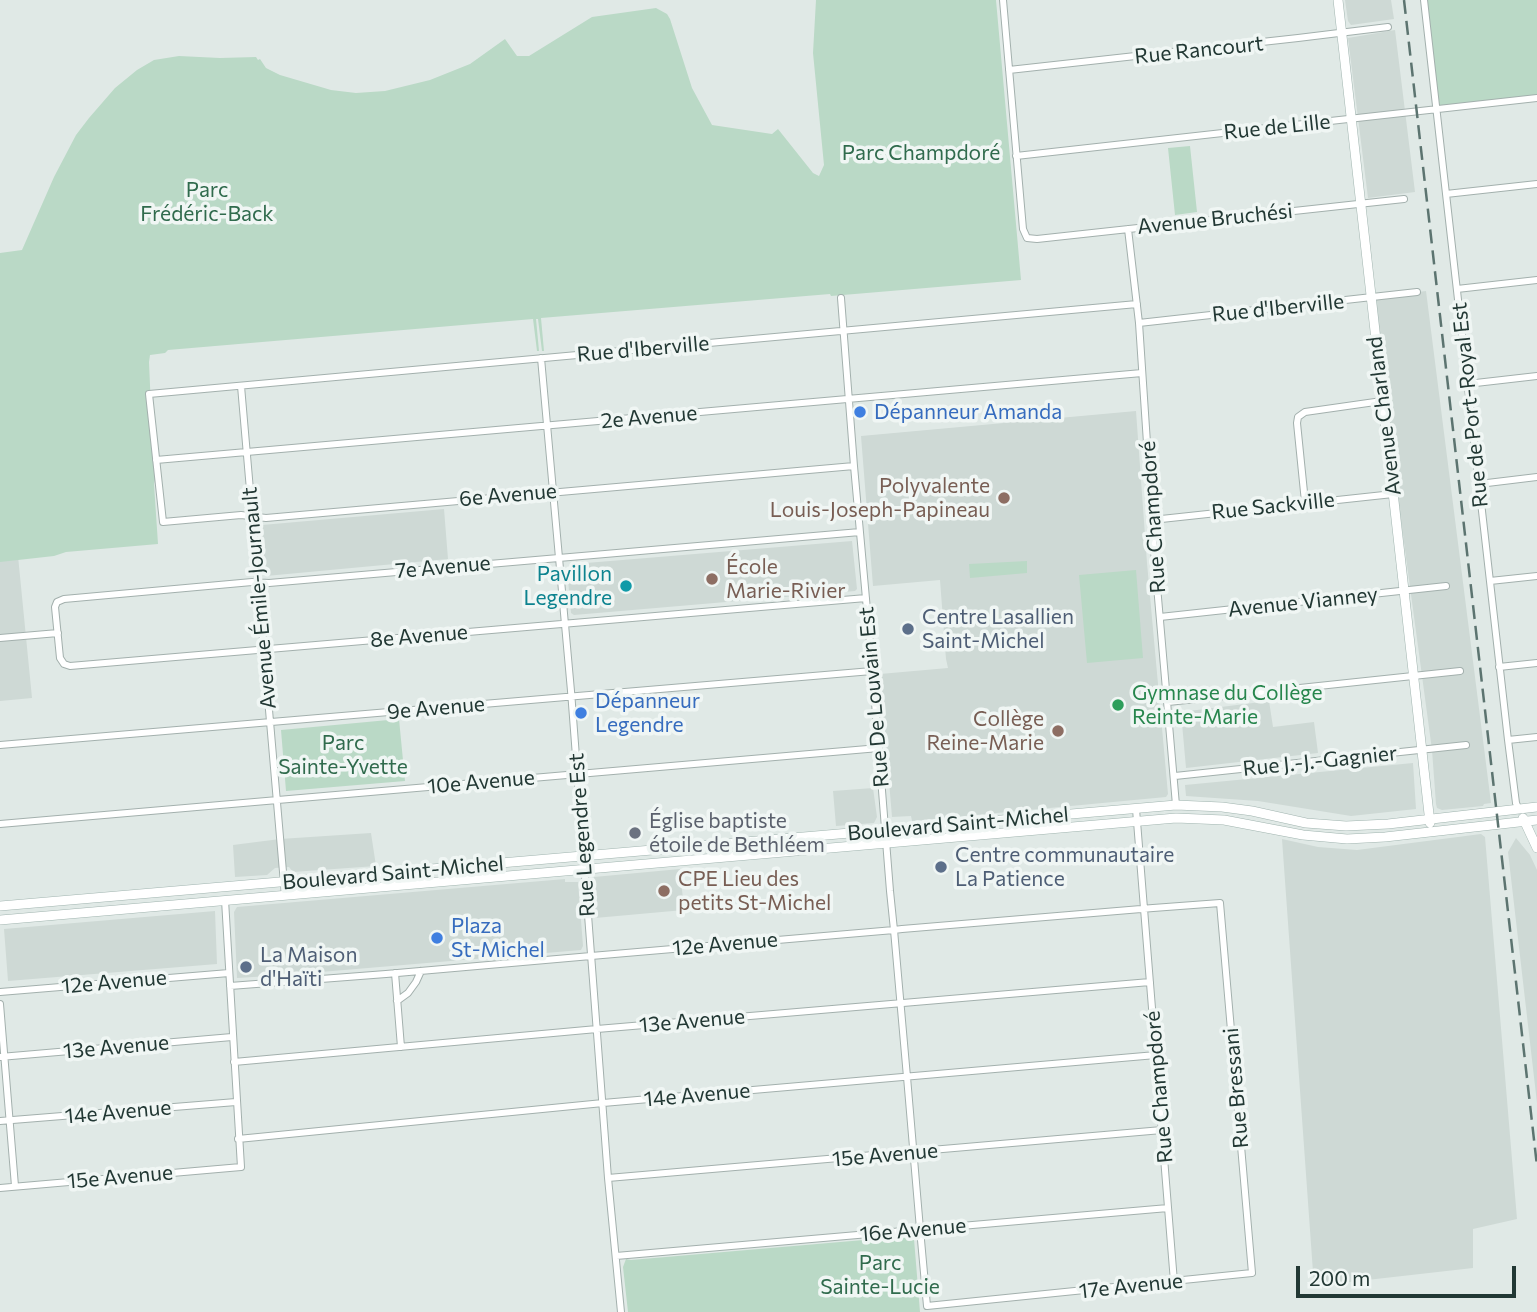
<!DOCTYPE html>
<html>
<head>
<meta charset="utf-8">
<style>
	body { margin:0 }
	#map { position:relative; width:1537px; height:1312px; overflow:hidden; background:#e0e9e6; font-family:Commissioner,sans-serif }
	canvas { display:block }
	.scale { position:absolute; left:1296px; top:1266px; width:220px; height:32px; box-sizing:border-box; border:4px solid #223834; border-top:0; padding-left:9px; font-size:21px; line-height:24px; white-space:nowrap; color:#223834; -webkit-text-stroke:5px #f0f6f4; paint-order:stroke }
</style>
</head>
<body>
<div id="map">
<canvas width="1537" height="1312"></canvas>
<div class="scale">200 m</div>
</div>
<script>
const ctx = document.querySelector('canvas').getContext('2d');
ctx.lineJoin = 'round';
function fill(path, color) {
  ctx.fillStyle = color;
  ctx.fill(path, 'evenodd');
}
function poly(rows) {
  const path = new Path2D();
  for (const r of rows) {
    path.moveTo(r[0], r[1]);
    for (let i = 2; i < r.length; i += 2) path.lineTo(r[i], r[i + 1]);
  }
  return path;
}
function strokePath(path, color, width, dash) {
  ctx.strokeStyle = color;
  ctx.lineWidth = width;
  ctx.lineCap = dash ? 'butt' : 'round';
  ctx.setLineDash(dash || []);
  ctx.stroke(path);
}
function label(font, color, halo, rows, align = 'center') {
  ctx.font = font + ' Commissioner,sans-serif';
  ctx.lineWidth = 7;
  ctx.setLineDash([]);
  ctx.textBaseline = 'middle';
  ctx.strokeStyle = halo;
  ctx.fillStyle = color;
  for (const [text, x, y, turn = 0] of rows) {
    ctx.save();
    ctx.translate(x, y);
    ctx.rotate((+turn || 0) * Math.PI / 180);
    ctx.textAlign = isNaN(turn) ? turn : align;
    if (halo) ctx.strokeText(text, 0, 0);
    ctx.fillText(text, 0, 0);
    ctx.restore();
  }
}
fill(poly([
	[1345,0,1391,0,1394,19,1351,25,1348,21],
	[1395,30,1415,192,1368,198,1348,38],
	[1426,291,1491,803,1484,804,1483,806,1442,810,1437,808,1436,804,1432,750,1371,298],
	[1136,411,1147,563,1168,794,1166,797,912,821,911,816,892,817,880,674,948,668,946,659,940,580,873,586,861,436],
	[444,509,448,559,266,576,264,574,261,528,262,525],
	[852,541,857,589,855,591,574,615,571,613,567,568,574,567,574,564],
	[18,556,32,698,0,701,0,558],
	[1269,701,1273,727,1314,722,1318,753,1186,768,1181,712],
	[1413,763,1416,809,1351,816,1258,801,1186,796,1185,785],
	[873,788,877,817,874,823,836,826,833,791],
	[371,833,376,866,293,872,289,867,275,868,267,875,235,877,233,845,280,839],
	[1481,834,1485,837,1517,1219,1473,1229,1473,1268,1314,1286,1282,839,1318,847,1357,850],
	[1516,838,1530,855,1537,870,1537,1103,1508,852],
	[680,869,684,910,595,918,592,882,594,877],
	[565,879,565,882,578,882,583,946,581,950,285,975,237,978,234,912,237,907],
	[215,911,217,964,8,981,4,929]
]), '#ced9d5');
fill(poly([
	[816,0,996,0,1021,280,831,296,830,294,541,318,544,351,542,351,538,319,536,319,539,351,537,351,533,319,168,350,165,353,150,355,149,362,151,408,157,470,154,484,158,544,66,552,54,556,0,562,0,253,22,250,54,177,76,135,89,118,115,88,137,70,154,60,179,56,220,58,256,57,258,60,260,59,266,68,280,75,331,90,356,93,385,91,430,80,470,64,505,39,517,56,529,56,592,17,656,8,667,14,670,19,692,88,712,125,772,134,778,129,813,173,819,176,824,165,813,53],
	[1424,0,1537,0,1537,98,1436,109],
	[1190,146,1197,212,1175,215,1168,148],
	[1027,561,1027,573,970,578,969,564],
	[1136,570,1143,658,1087,663,1079,575],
	[399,719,405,781,286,791,281,730],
	[910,1236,914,1239,920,1312,628,1312,623,1267,626,1259,631,1260]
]), '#bad9c6');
const street = poly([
	[1003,0,1023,229,1027,238,1037,239,1404,199],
	[1424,0,1508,740,1516,803,1519,810],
	[1009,70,1298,38,1388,27],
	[1016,156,1537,98],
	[1446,194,1537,184],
	[1128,229,1139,323,1155,563,1176,805],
	[1457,289,1537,280],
	[1139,323,1417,292],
	[541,358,571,691,608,1178,621,1312],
	[1467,384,1537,376],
	[241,386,285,895],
	[156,460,1142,373],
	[854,466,266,518,241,515,163,522,149,394,1137,304],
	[1479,484,1537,477],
	[1305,502,1297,423,1298,417,1305,412,1382,401],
	[1152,520,1393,494],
	[860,532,269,583,252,582,64,599,57,602,55,607,60,658,64,664,70,666,866,598],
	[1490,581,1537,576],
	[1160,617,1446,586],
	[0,638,58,633],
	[1499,667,1537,663],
	[1168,702,1460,671],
	[1508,740,1537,737],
	[0,745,872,671],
	[1175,776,1466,745],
	[1136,809,1174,1282],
	[0,824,879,748],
	[395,973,401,1047],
	[230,986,386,974,591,956,894,930,902,929,1153,908,1220,903,1252,1273,927,1306,920,1229,907,1077,894,930,890,891,872,665,854,466,841,298],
	[0,992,229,973],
	[397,1001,408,993,416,982,421,971],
	[0,1004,15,1186],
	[0,1057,232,1037],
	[234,1062,597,1029,1150,982],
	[0,1121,236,1102],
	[238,1139,603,1103,1156,1055],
	[608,1178,1162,1130],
	[0,1188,241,1167,225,900],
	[616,1256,1168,1208]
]);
const secondary = poly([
	[1338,0,1430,823],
	[1523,818,1537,848],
	[0,906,1176,805,1222,807,1252,811,1306,823,1346,826,1388,824,1537,807],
	[0,920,1176,818,1224,820,1303,835,1347,839,1385,837,1537,820]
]);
strokePath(street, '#a3b0ad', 8);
strokePath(secondary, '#a0b4af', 10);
strokePath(street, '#fff', 6);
strokePath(secondary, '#fff', 9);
strokePath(poly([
	[1404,0,1537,1166]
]), '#5c7470', 2.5, [14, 7]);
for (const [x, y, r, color] of [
	[860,412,7,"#3f7fe0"],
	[1004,498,7,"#8d6e63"],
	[712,579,7,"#8d6e63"],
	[626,586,7,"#0f9aa8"],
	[908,629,7,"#5c6f8a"],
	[1118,705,7,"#2e9e5b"],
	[581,713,7,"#3f7fe0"],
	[1058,731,7,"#8d6e63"],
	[635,833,7,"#6b7280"],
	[941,867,7,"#5c6f8a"],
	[664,891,7,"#8d6e63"],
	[437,938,7,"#3f7fe0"],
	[246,967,7,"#5c6f8a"]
]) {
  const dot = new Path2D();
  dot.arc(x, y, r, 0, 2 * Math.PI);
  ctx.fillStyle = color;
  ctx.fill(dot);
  strokePath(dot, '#f0f6f4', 2.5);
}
label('21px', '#223834', '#f0f6f4', [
	["Rue Rancourt",1199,50,-6],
	["Rue de Lille",1277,127,-6],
	["Avenue Bruchési",1215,219,-6],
	["Rue d'Iberville",1278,308,-6],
	["Rue d'Iberville",643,349,-5],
	["Rue de Port-Royal Est",1470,405,-96],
	["Avenue Charland",1384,416,-97],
	["2e Avenue",649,417,-5],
	["6e Avenue",508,495,-5],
	["Rue Sackville",1273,506,-6],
	["Rue Champdoré",1153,517,-94],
	["7e Avenue",443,567,-5],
	["Avenue Émile-Journault",259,598,-95],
	["Avenue Vianney",1303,602,-6],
	["8e Avenue",419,636,-5],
	["Rue De Louvain Est",874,697,-95],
	["9e Avenue",436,708,-5],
	["Rue J.-J.-Gagnier",1320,761,-6],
	["10e Avenue",481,782,-5],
	["Boulevard Saint-Michel",958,824,-5],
	["Rue Legendre Est",582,835,-94],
	["Boulevard Saint-Michel",393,873,-5],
	["12e Avenue",725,944,-5],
	["12e Avenue",114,982,-5],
	["13e Avenue",692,1021,-5],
	["13e Avenue",116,1047,-5],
	["Rue Champdoré",1159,1087,-95],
	["Rue Bressani",1236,1088,-95],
	["14e Avenue",697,1095,-5],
	["14e Avenue",118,1112,-5],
	["15e Avenue",885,1155,-5],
	["15e Avenue",120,1177,-5],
	["16e Avenue",913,1230,-5],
	["17e Avenue",1131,1286,-6]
]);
label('21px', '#306b4d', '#f0f6f4', [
	["Parc Champdoré",921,153],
	["Parc",207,190],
	["Frédéric-Back",207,214],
	["Parc",343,743],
	["Sainte-Yvette",343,767],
	["Parc",880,1263],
	["Sainte-Lucie",880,1287]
]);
label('21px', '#366cbe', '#f0f6f4', [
	["Dépanneur Amanda",874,412],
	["Dépanneur",595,701],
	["Legendre",595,725],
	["Plaza",451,926],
	["St-Michel",451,950]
], 'left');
label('21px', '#785e54', '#f0f6f4', [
	["Polyvalente",990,486],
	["Louis-Joseph-Papineau",990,510],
	["École",726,567,"left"],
	["Marie-Rivier",726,591,"left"],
	["Collège",1044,719],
	["Reine-Marie",1044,743],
	["CPE Lieu des",678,879,"left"],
	["petits St-Michel",678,903,"left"]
], 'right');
label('21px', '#0d838f', '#f0f6f4', [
	["Pavillon",612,574],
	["Legendre",612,598]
], 'right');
label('21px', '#4e5e75', '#f0f6f4', [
	["Centre Lasallien",922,617],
	["Saint-Michel",922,641],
	["Centre communautaire",955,855],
	["La Patience",955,879],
	["La Maison",260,955],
	["d'Haïti",260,979]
], 'left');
label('21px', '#27864d', '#f0f6f4', [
	["Gymnase du Collège",1132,693],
	["Reinte-Marie",1132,717]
], 'left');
label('21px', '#5b616d', '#f0f6f4', [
	["Église baptiste",649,821],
	["étoile de Bethléem",649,845]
], 'left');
</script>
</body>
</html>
